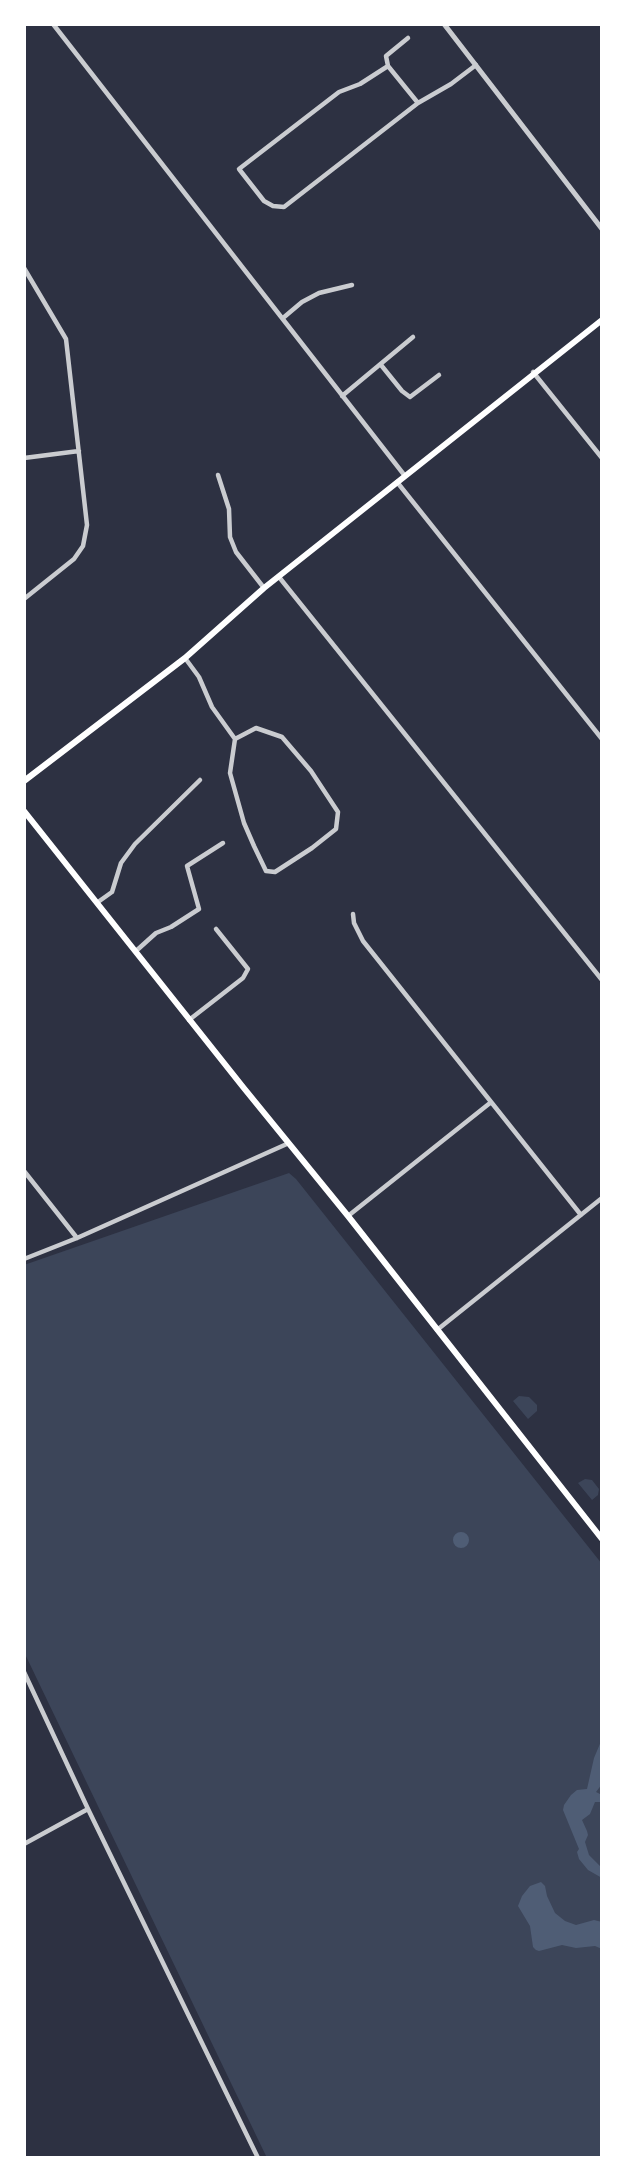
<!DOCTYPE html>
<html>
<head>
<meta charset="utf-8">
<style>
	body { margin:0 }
	#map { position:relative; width:626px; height:2182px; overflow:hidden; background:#2d3142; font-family:"Work Sans",sans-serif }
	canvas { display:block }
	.frame { position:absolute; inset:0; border:26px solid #fff; pointer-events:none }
</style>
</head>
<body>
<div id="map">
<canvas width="626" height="2182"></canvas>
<div class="frame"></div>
</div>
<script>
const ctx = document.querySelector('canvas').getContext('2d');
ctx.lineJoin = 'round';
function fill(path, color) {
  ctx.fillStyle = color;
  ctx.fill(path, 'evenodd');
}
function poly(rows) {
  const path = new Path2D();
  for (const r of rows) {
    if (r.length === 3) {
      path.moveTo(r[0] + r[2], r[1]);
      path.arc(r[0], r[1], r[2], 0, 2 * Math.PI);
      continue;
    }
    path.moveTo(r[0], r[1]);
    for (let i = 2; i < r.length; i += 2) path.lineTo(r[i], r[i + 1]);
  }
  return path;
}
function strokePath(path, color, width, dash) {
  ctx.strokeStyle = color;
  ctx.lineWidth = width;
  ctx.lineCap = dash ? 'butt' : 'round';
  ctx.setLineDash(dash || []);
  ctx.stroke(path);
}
fill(poly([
	[289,1173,296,1179,602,1564,602,2158,267,2158,24,1652,24,1265],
	[519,1396,529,1397,537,1405,537,1411,528,1419,513,1401],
	[585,1479,592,1480,599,1489,598,1495,592,1500,578,1483]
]), '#3c4559');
fill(poly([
	[461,1540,8],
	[602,1739,602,1784,596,1792,602,1795,602,1802,595,1802,590,1814,582,1820,587,1831,588,1835,585,1842,589,1855,602,1868,602,1878,588,1870,579,1859,577,1852,579,1849,563,1810,564,1805,571,1795,577,1790,587,1789,594,1758],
	[541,1882,545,1886,547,1896,555,1913,565,1921,576,1925,594,1920,602,1922,602,1949,595,1946,576,1948,562,1945,539,1951,536,1950,533,1947,530,1926,518,1906,522,1896,530,1886]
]), '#4f5d75');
strokePath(poly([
	[53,24,405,476],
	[408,38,386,56,388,66,360,84,339,92,239,169,264,201,273,206,284,207,418,103],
	[388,66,418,103,451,84,476,65],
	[24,268,66,339,87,525,83,546,74,559,24,599],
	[283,318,302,302,319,293,352,285],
	[381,365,402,391,410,397,439,375],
	[533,372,602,458],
	[342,396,413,337],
	[24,458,79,451],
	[218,475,229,509,230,537,236,552,264,588],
	[397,482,602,739],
	[279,577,602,980],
	[185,658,199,677,212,707,235,739],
	[256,728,282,737,311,771,338,812,336,829,312,848,275,872,266,871,254,846,244,823,230,773,235,739,256,728],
	[98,902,112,892,121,863,135,844,200,780],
	[353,914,354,923,363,941,581,1215],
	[136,951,156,933,171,927,199,909,187,866,223,843],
	[189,1020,243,978,248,969,216,929],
	[24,1171,77,1238],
	[348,1216,490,1103],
	[24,1259,77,1238,289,1143],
	[437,1330,602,1198],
	[24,1672,88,1809,258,2158],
	[24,1844,88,1809]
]), '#caccd0', 4.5);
strokePath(poly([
	[444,24,602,229]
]), '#caccd0', 5);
strokePath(poly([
	[24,781,185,658,264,588,602,320],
	[24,811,243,1087,348,1216,602,1539]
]), '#fff', 6);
</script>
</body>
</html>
